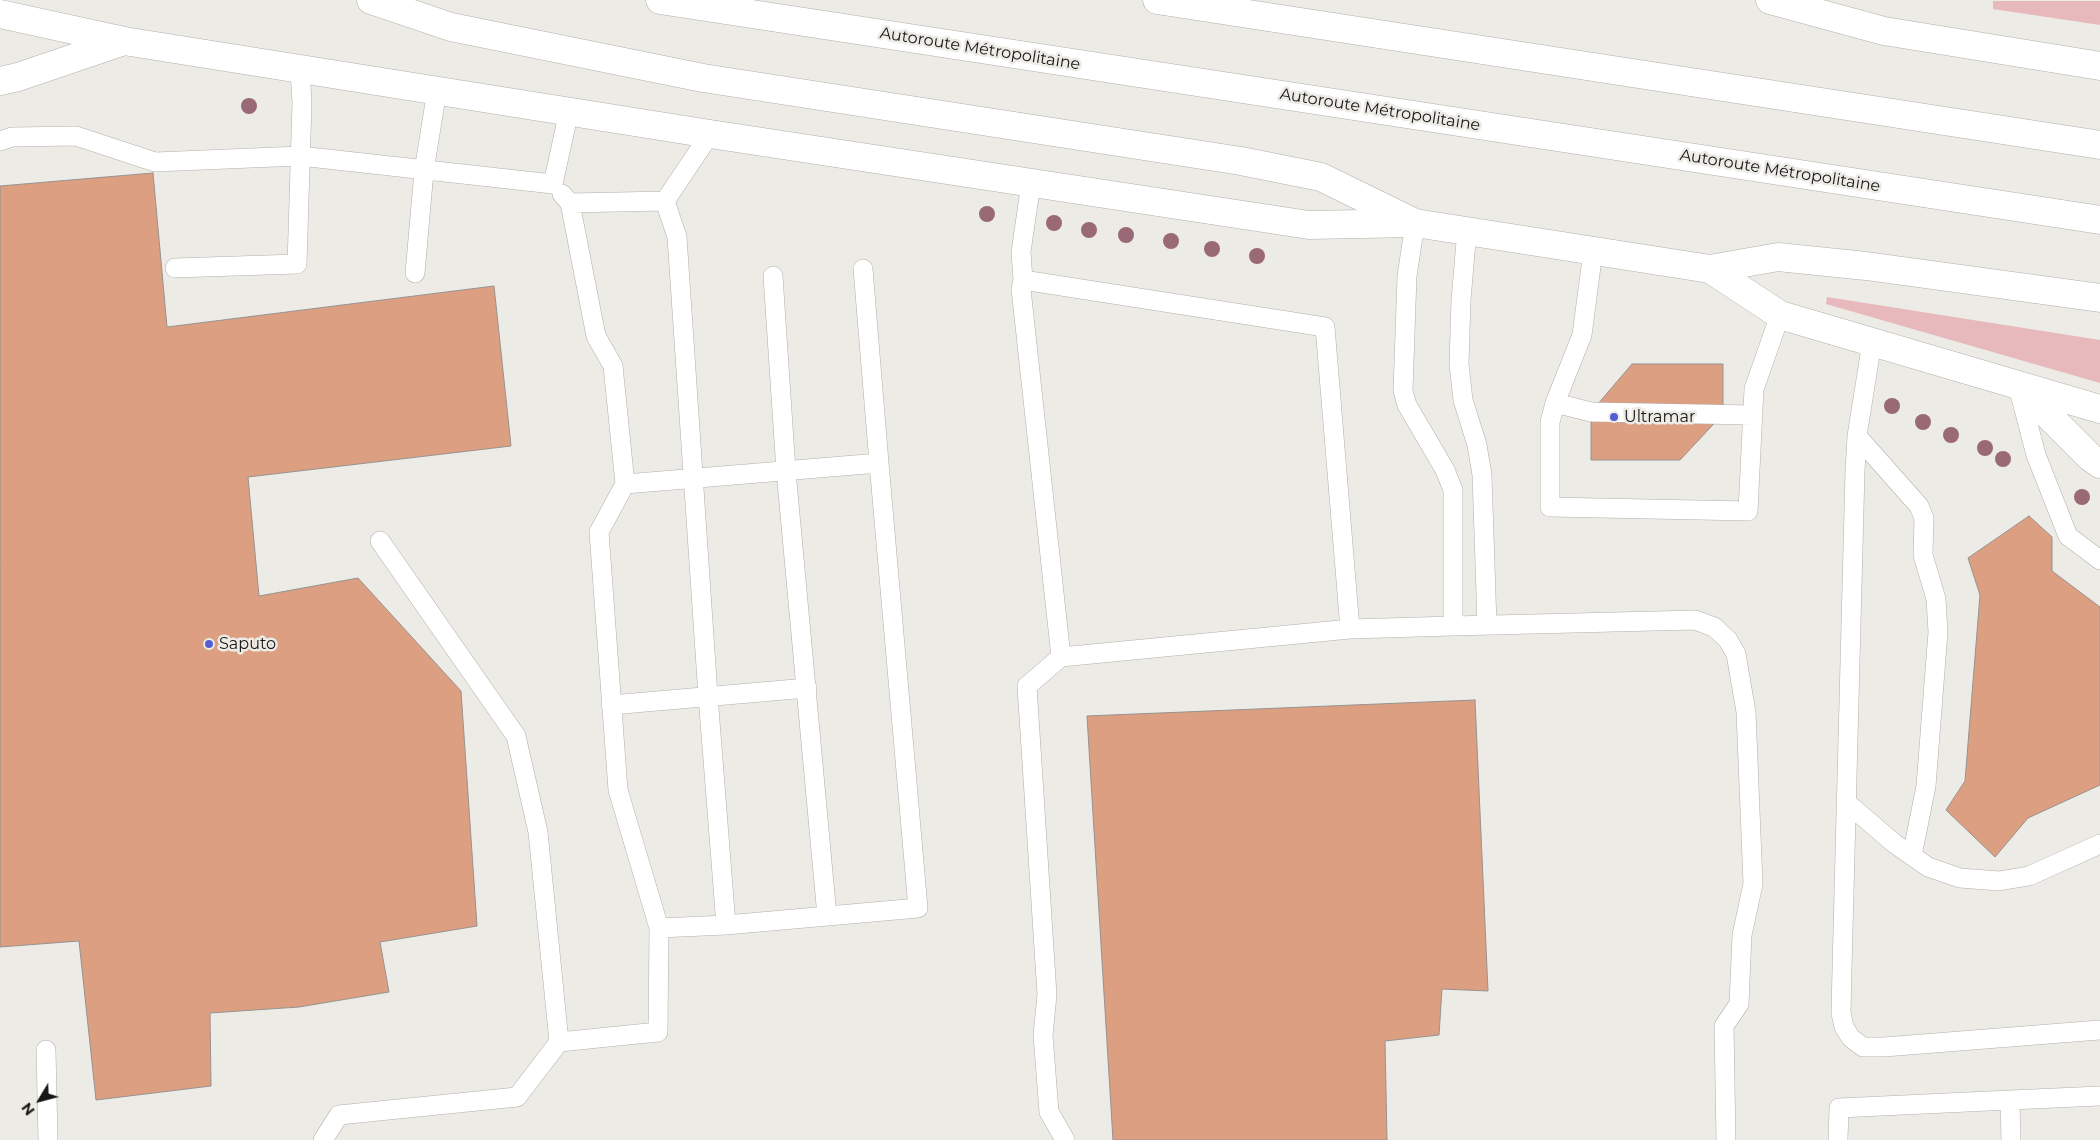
<!DOCTYPE html>
<html>
<head>
<meta charset="utf-8">
<style>
	body { margin:0 }
	#map { position:relative; width:2100px; height:1140px; overflow:hidden; background:#edebe6; font-family:Montserrat,sans-serif }
	canvas { display:block }
	.north { position:absolute; left:15px; top:1075px; width:50px; height:50px; -webkit-text-stroke:4px #edebe6; paint-order:stroke; rotate:233deg; font-size:14px; font-weight:700; line-height:20px; text-align:center; color:#171615 }
	.north::after { content:''; display:block; margin:auto; width:18px; height:22px; background:#171615; clip-path:polygon(50% 0,100% 100%,50% 72%,0 100%) }
</style>
</head>
<body>
<div id="map">
<canvas width="2100" height="1140"></canvas>
<div class="north">N</div>
</div>
<script>
const ctx = document.querySelector('canvas').getContext('2d');
ctx.lineJoin = 'round';
function fill(path, color) {
  ctx.fillStyle = color;
  ctx.fill(path, 'evenodd');
}
function poly(rows) {
  const path = new Path2D();
  for (const r of rows) {
    path.moveTo(r[0], r[1]);
    for (let i = 2; i < r.length; i += 2) path.lineTo(r[i], r[i + 1]);
  }
  return path;
}
function strokePath(path, color, width, dash) {
  ctx.strokeStyle = color;
  ctx.lineWidth = width;
  ctx.lineCap = dash ? 'butt' : 'round';
  ctx.setLineDash(dash || []);
  ctx.stroke(path);
}
function label(font, color, halo, rows, align = 'center') {
  ctx.font = font + ' Montserrat,sans-serif';
  ctx.lineWidth = 5;
  ctx.setLineDash([]);
  ctx.textBaseline = 'middle';
  ctx.strokeStyle = halo;
  ctx.fillStyle = color;
  for (const [text, x, y, turn = 0] of rows) {
    ctx.save();
    ctx.translate(x, y);
    ctx.rotate((+turn || 0) * Math.PI / 180);
    ctx.textAlign = isNaN(turn) ? turn : align;
    if (halo) ctx.strokeText(text, 0, 0);
    ctx.fillText(text, 0, 0);
    ctx.restore();
  }
}
fill(poly([
	[1993,1,2100,1,2100,25,1993,9],
	[1827,297,2100,340,2100,383,1826,304]
]), '#e8b9bc');
const building = poly([
	[153,173,167,327,494,286,511,446,248,477,259,596,358,578,461,691,477,926,380,942,389,992,299,1007,210,1013,211,1086,96,1100,79,941,0,947,0,186,153,173],
	[1632,364,1723,364,1723,414,1680,460,1591,460,1591,412,1632,364],
	[2029,516,2052,537,2052,571,2100,607,2100,785,2028,818,1995,857,1946,810,1965,781,1980,595,1968,558,2029,516],
	[1475,700,1488,991,1442,989,1439,1035,1385,1041,1387,1140,1113,1140,1087,716,1475,700]
]);
fill(building, '#dc9f82');
strokePath(building, '#96928f', 1);
const lane = poly([
	[0,141,12,137,76,136,155,162,300,156,553,184,569,111],
	[562,194,570,203,665,201,710,134],
	[665,201,677,237,708,696,726,925],
	[570,203,596,336,613,366,625,484,879,463,863,269],
	[1415,223,1407,276,1403,391,1407,405,1445,470,1453,490,1453,626],
	[1467,230,1461,300,1459,364,1463,400,1477,445,1482,475,1487,625],
	[1593,251,1582,335,1555,403,1550,422,1550,507,1748,511,1754,389,1780,315],
	[175,268,297,264,302,103,300,69],
	[415,273,424,171,437,90],
	[773,276,786,471,827,916],
	[1023,280,1021,252,1031,183],
	[1872,342,1857,436,1855,471,1842,969,1841,1013,1844,1027,1851,1038,1863,1047,1884,1047,2100,1030],
	[2018,386,2036,455,2068,536,2100,560],
	[1555,403,1591,412,1752,415],
	[1857,436,1919,506,1924,518,1923,555,1936,599,1938,632,1926,786,1912,856],
	[625,484,599,532,618,790,659,928,726,925,918,908,879,463],
	[380,541,516,736,538,832,559,1042],
	[1350,629,1325,327,1023,280,1021,289,1061,657,1350,629,1453,626,1695,620,1714,627,1728,640,1736,654,1746,712,1753,884,1742,935,1739,1004,1724,1026,1726,1140],
	[1061,657,1027,686,1047,995,1043,1035,1049,1112,1065,1140],
	[611,705,807,688],
	[1847,803,1895,844,1928,867,1960,878,1999,881,2029,876,2100,844],
	[46,1050,48,1140],
	[2010,1100,2100,1096],
	[323,1140,339,1115,517,1097,559,1042,658,1032,659,928],
	[1838,1140,1839,1108,2010,1100,2011,1140]
]);
const secondary = poly([
	[1770,0,1884,31,2100,66],
	[0,14,124,41,710,134,1309,225,1415,223,1710,269,1778,257,1866,266,2100,298],
	[0,81,18,77,124,41],
	[1710,269,1780,315,2100,409],
	[2019,386,2090,457,2100,464]
]);
const highway = poly([
	[371,0,451,27,703,78,1241,161,1321,177,1415,223],
	[660,0,2100,220],
	[1157,0,2100,145]
]);
strokePath(lane, '#b2afab', 20);
strokePath(secondary, '#b2afab', 29);
strokePath(highway, '#b2afab', 29);
strokePath(lane, '#fff', 19);
strokePath(secondary, '#fff', 28);
strokePath(highway, '#fff', 28);
ctx.fillStyle = '#996a75';
for (const [x, y] of [
	[249,106],
	[987,214],
	[1054,223],
	[1089,230],
	[1126,235],
	[1171,241],
	[1212,249],
	[1257,256],
	[1892,406],
	[1923,422],
	[1951,435],
	[1985,448],
	[2003,459],
	[2082,497]
]) {
  ctx.beginPath();
  ctx.arc(x, y, 8, 0, 2 * Math.PI);
  ctx.fill();
}
for (const [x, y, r, color] of [
	[1614,417,5,"#535ed4"],
	[209,644,5,"#535ed4"]
]) {
  const dot = new Path2D();
  dot.arc(x, y, r, 0, 2 * Math.PI);
  ctx.fillStyle = color;
  ctx.fill(dot);
  strokePath(dot, '#edebe6', 2);
}
label('16px', '#171615', '#edebe6', [
	["Autoroute Métropolitaine",980,49,9],
	["Autoroute Métropolitaine",1380,110,9],
	["Autoroute Métropolitaine",1780,171,9]
]);
label('16px', '#171615', '#edebe6', [
	["Ultramar",1624,417],
	["Saputo",219,644]
], 'left');
</script>
</body>
</html>
